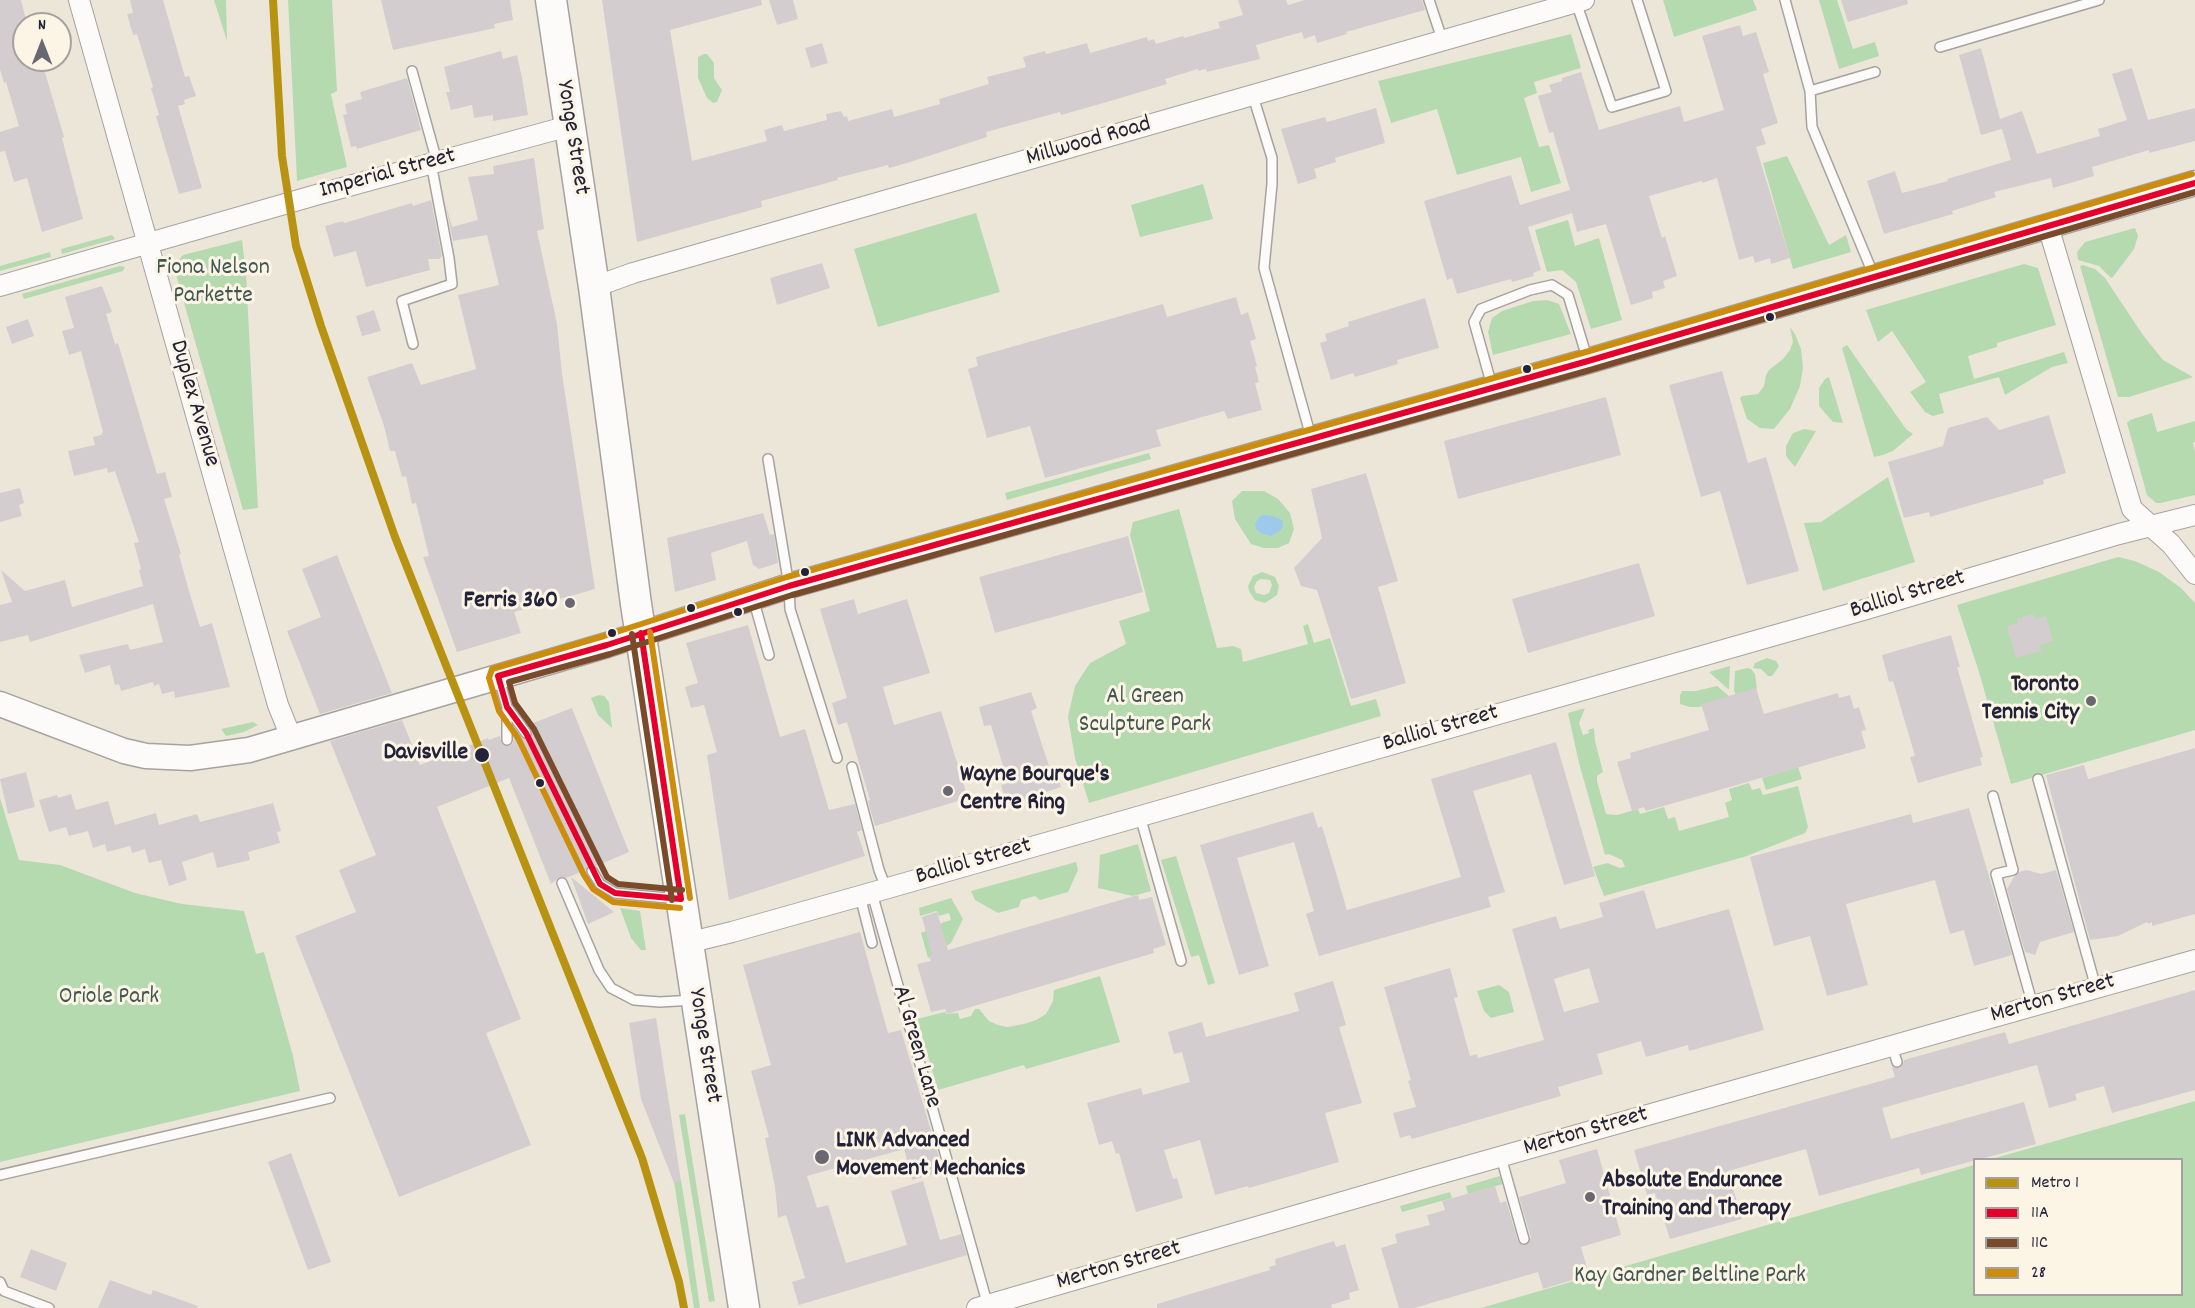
<!DOCTYPE html>
<html>
<head>
<meta charset="utf-8">
<style>
	body { margin:0 }
	#map { position:relative; width:2195px; height:1308px; overflow:hidden; background:#ece6d9; font-family:Dekko,sans-serif }
	canvas { display:block }
	.legend { position:absolute; left:1973px; top:1158px; width:210px; height:138px; box-sizing:border-box; background:#fcf5e5; border:2px solid #a5a1a1; margin:0; padding:8px 10px; list-style:none; font-size:18px; color:#22223b }
	.legend li { display:flex; align-items:center; gap:12px; height:30px }
	.legend b { width:30px; border:2px solid #a5a1a1 }
	.north { position:absolute; left:12px; top:12px; width:60px; height:60px; box-sizing:border-box; background:#fcf5e5; border:2px solid #a5a1a1; border-radius:50%; rotate:0deg; font-size:16px; font-weight:700; line-height:24px; text-align:center; color:#22223b }
	.north::after { content:''; display:block; margin:auto; width:21px; height:27px; background:#696772; clip-path:polygon(50% 0,100% 100%,50% 72%,0 100%) }
</style>
</head>
<body>
<div id="map">
<canvas width="2195" height="1308"></canvas>
<ul class="legend">
<li><b style="height:8px;background:#b89312"></b>Metro 1</li>
<li><b style="height:8px;background:#e4002b"></b>11A</li>
<li><b style="height:8px;background:#7a4b2a"></b>11C</li>
<li><b style="height:8px;background:#cc8c0c"></b>28</li>
</ul>
<div class="north">N</div>
</div>
<script>
const ctx = document.querySelector('canvas').getContext('2d');
ctx.lineJoin = 'round';
function fill(path, color) {
  ctx.fillStyle = color;
  ctx.fill(path, 'evenodd');
}
function poly(rows) {
  const path = new Path2D();
  for (const r of rows) {
    path.moveTo(r[0], r[1]);
    for (let i = 2; i < r.length; i += 2) path.lineTo(r[i], r[i + 1]);
  }
  return path;
}
function strokePath(path, color, width, dash) {
  ctx.strokeStyle = color;
  ctx.lineWidth = width;
  ctx.lineCap = dash ? 'butt' : 'round';
  ctx.setLineDash(dash || []);
  ctx.stroke(path);
}
function label(font, color, halo, rows, align = 'center') {
  ctx.font = font + ' Dekko,sans-serif';
  ctx.lineWidth = 6;
  ctx.setLineDash([]);
  ctx.textBaseline = 'middle';
  ctx.strokeStyle = halo;
  ctx.fillStyle = color;
  for (const [text, x, y, turn = 0] of rows) {
    ctx.save();
    ctx.translate(x, y);
    ctx.rotate((+turn || 0) * Math.PI / 180);
    ctx.textAlign = isNaN(turn) ? turn : align;
    if (halo) ctx.strokeText(text, 0, 0);
    ctx.fillText(text, 0, 0);
    ctx.restore();
  }
}
fill(poly([
	[214,0,226,0,227,41],
	[288,0,332,0,337,91,331,94,347,167,297,181],
	[1663,0,1753,0,1757,10,1674,37],
	[1819,0,1837,0,1853,49,1875,42,1879,56,1839,69],
	[1571,34,1581,68,1534,82,1537,93,1524,98,1539,147,1549,145,1561,183,1531,192,1521,157,1457,175,1437,109,1391,123,1378,81],
	[704,54,707,54,714,63,714,78,722,90,717,102,713,103,707,98,698,78,698,57],
	[1787,156,1829,245,1846,235,1851,252,1793,269,1763,163],
	[1203,184,1213,219,1140,237,1131,205],
	[976,213,1000,292,878,327,854,249],
	[1568,220,1575,246,1599,238,1622,320,1591,329,1576,282,1562,270,1547,272,1535,230],
	[2135,228,2138,236,2134,249,2113,277,2111,278,2099,266,2078,260,2077,252,2085,242],
	[112,235,115,239,62,254,61,249],
	[242,240,246,273,258,508,243,510,175,271,177,262,183,255],
	[50,252,51,257,0,271,0,266],
	[2024,264,2038,268,2056,325,1997,343,1997,347,1968,356,1974,379,2064,352,2068,363,2052,367,2005,395,1999,377,1939,394,1944,413,1933,416,1925,412,1910,392,1926,382,1892,331,1878,342,1866,310],
	[2083,265,2095,269,2105,278,2143,335,2163,360,2193,377,2129,397,2118,397,2080,266],
	[120,266,125,267,123,271,24,299,22,294],
	[1547,300,1559,304,1571,334,1493,355,1488,332,1492,318,1502,311,1533,301],
	[1790,327,1795,334,1801,349,1803,368,1800,386,1790,409,1774,429,1760,428,1747,419,1740,398,1742,396,1758,394,1764,386,1766,375,1769,370,1783,359,1790,350,1793,342],
	[1847,345,1906,429,1913,434,1893,451,1883,455,1874,457,1842,348],
	[1829,377,1843,423,1833,422,1819,406,1819,388,1825,379],
	[2152,413,2157,432,2195,421,2195,442,2193,443,2195,451,2195,495,2161,503,2156,503,2147,495,2127,423,2130,420],
	[1804,429,1816,431,1795,467,1786,456,1786,446,1793,433],
	[1149,453,1151,459,1007,500,1005,493],
	[1888,477,1915,562,1823,591,1804,523,1821,522],
	[1242,491,1264,491,1278,499,1290,513,1294,529,1289,543,1278,548,1264,548,1251,544,1235,519,1232,501],
	[1179,509,1217,648,1233,646,1241,649,1243,662,1308,644,1303,626,1308,624,1314,643,1330,638,1351,706,1376,699,1381,716,1089,803,1075,758,1068,717,1075,686,1090,663,1126,644,1119,621,1150,611,1130,535,1133,522],
	[2118,557,2135,561,2159,572,2181,588,2195,603,2195,730,2011,784,1979,672,1957,605],
	[1262,572,1275,577,1279,586,1277,595,1265,603,1255,600,1249,591,1248,586,1253,576],
	[1261,579,1270,580,1272,585,1269,593,1264,595,1256,593,1254,587,1257,581],
	[1767,658,1776,661,1779,666,1772,676,1768,676,1761,669,1753,668,1755,663],
	[1730,666,1729,689,1728,689,1709,672],
	[1747,668,1751,669,1755,674,1757,690,1736,696,1734,690,1735,671],
	[1717,686,1730,697,1699,707,1690,707,1680,704,1680,695,1682,691,1696,691],
	[599,695,604,696,609,702,612,728,598,715,591,698],
	[1585,708,1579,723,1583,735,1589,733,1588,730,1594,728,1595,741,1603,772,1597,776,1597,781,1606,814,1617,815,1638,809,1640,814,1664,807,1668,819,1675,817,1679,831,1729,817,1725,803,1732,800,1729,789,1749,783,1752,790,1760,788,1763,795,1798,786,1808,827,1805,833,1744,857,1604,896,1593,867,1607,863,1620,868,1625,867,1622,860,1609,854,1605,855,1579,763,1568,713],
	[253,722,258,725,244,732,226,736,221,729],
	[1798,767,1802,779,1766,790,1762,778],
	[0,798,19,860,60,865,135,893,182,904,244,911,256,954,264,952,293,1056,300,1091,0,1162],
	[1138,844,1151,891,1133,896,1098,888,1100,855],
	[1176,856,1215,983,1208,985,1199,955,1191,957,1161,860],
	[1076,862,1078,870,1068,892,1040,900,1035,896,1021,900,1019,907,998,913,975,900,971,891],
	[951,898,963,919,951,943,928,958,921,933,931,929,932,926,951,920,949,913,939,916,937,911,920,916,919,908],
	[620,908,640,911,646,950,641,950,631,938],
	[1100,976,1120,1042,1026,1069,1024,1065,938,1090,917,1019,945,1012,946,1014,958,1013,960,1019,971,1016,975,1009,979,1009,989,1021,998,1025,1007,1027,1024,1024,1036,1020,1046,1014,1053,1001,1054,990],
	[1499,985,1509,992,1514,1012,1491,1018,1484,1011,1477,991],
	[2195,1101,2195,1308,1481,1308,1974,1165,1974,1294,2182,1294,2182,1160,1992,1159],
	[685,1114,715,1301,709,1302,679,1115],
	[1500,1176,1503,1184,1468,1194,1466,1186],
	[681,1180,689,1230,700,1308,694,1308,674,1182],
	[1450,1192,1452,1198,1402,1212,1400,1206]
]), '#b6daaf');
fill(poly([
	[1262,515,1272,516,1282,520,1283,526,1281,530,1271,536,1261,533,1256,529,1255,524,1259,517]
]), '#9dc9ea');
fill(poly([
	[0,0,21,0,27,24,24,24,24,67,42,62,64,137,62,138,83,219,42,232,27,178,14,182,5,151,0,152,0,132,19,126,6,82,4,83,0,69],
	[130,0,163,0,185,77,189,76,196,96,184,100,185,104,178,106,202,188,179,194,156,116,159,115,151,88,153,87,137,34,133,35,127,14,133,13],
	[381,0,510,0,513,20,494,24,495,28,393,50],
	[602,0,761,0,762,5,670,30,692,161,767,141,764,130,782,125,784,131,827,120,826,114,841,111,844,117,847,116,848,121,892,109,894,117,940,104,939,99,989,84,987,77,1026,67,1023,57,1045,51,1046,54,1087,43,1090,53,1147,37,1148,41,1154,39,1156,44,1183,36,1184,38,1220,28,1218,22,1243,15,1238,0,1286,0,1288,5,1305,0,1422,0,1425,10,1346,32,1347,34,1317,43,1315,35,1304,39,1302,32,1256,45,1260,59,1207,72,1206,69,1198,71,1198,69,1165,79,1167,84,1107,102,1061,115,1060,112,986,132,987,137,907,163,889,168,888,165,837,178,838,180,761,201,762,207,637,242],
	[769,0,793,0,798,19,777,25],
	[1841,0,1907,0,1908,4,1848,22],
	[1740,25,1743,36,1756,32,1769,72,1763,74,1778,123,1761,129,1766,144,1756,147,1790,258,1771,264,1770,258,1755,263,1753,256,1739,260,1717,178,1702,183,1702,181,1649,196,1662,238,1665,236,1677,276,1663,281,1665,288,1652,292,1653,298,1631,305,1606,224,1577,232,1572,213,1528,227,1541,270,1533,273,1534,276,1512,282,1511,279,1457,294,1452,278,1447,280,1424,201,1511,175,1520,205,1570,190,1553,132,1549,133,1538,96,1552,92,1549,85,1562,81,1562,78,1581,72,1599,130,1680,106,1684,122,1724,110,1702,36],
	[822,43,828,63,811,68,805,48],
	[1981,48,2000,119,2022,111,2037,154,2100,136,2098,129,2127,120,2112,74,2132,68,2148,120,2195,108,2195,141,2149,153,2149,150,2092,167,2094,176,2053,188,2051,178,1994,192,1996,197,1952,211,1953,214,1884,234,1867,181,1895,171,1902,193,1948,181,1947,179,2011,160,2002,129,1981,135,1959,55],
	[501,51,503,59,517,55,522,78,528,115,493,121,493,115,474,118,472,105,451,110,446,92,450,92,444,67],
	[407,78,421,130,357,149,356,146,351,147,343,115,347,114,345,104,362,99,360,92],
	[1376,108,1385,143,1335,158,1336,162,1314,169,1317,178,1298,184,1281,129,1325,117,1327,122],
	[534,158,544,229,537,231,557,324,562,374,595,589,514,612,521,633,457,652,423,557,429,556,416,503,412,504,406,476,402,477,395,451,390,451,384,426,367,377,412,363,421,385,476,369,458,295,499,285,487,235,453,241,445,202,452,227,478,220,468,177,494,174,493,166],
	[431,200,442,256,439,259,428,259,430,270,366,287,356,251,334,257,325,226,343,221,344,223,412,203,413,206],
	[822,263,830,288,777,305,770,278],
	[102,286,112,312,106,314,115,344,118,343,157,474,165,472,172,497,164,499,181,554,179,555,191,598,200,627,212,623,230,687,175,698,174,691,162,694,159,684,154,686,153,682,121,691,119,684,115,685,110,665,85,673,79,655,128,644,130,650,163,642,153,604,30,642,28,635,0,642,0,605,12,602,1,570,25,591,65,580,72,607,143,586,139,570,141,569,134,543,139,542,115,471,108,473,107,468,74,476,68,451,95,445,93,437,101,435,103,432,81,351,69,355,62,331,74,328,65,297],
	[1236,297,1241,315,1248,312,1256,339,1250,341,1257,366,1255,367,1259,382,1255,383,1262,410,1228,419,1224,411,1156,430,1161,446,1045,478,1030,426,987,438,968,369,978,366,976,357,1163,304,1167,317],
	[1425,298,1439,348,1397,360,1398,364,1355,377,1353,373,1331,380,1320,343,1327,341,1325,334,1349,326,1348,322],
	[374,310,381,331,362,336,356,316],
	[28,319,34,336,12,344,6,327],
	[1722,371,1748,463,1766,457,1799,571,1747,585,1720,491,1701,497,1669,385],
	[1606,397,1621,455,1458,499,1444,441],
	[2049,415,2066,473,2043,480,2044,484,1930,517,1929,512,1904,518,1888,462,1943,446,1948,428,1987,417,1999,430],
	[1366,473,1398,581,1378,587,1406,683,1351,699,1317,590,1301,586,1294,568,1322,538,1311,489],
	[20,488,24,503,19,505,22,516,0,522,0,493],
	[763,513,770,535,774,534,778,563,759,569,753,565,747,541,711,553,716,580,675,592,667,538],
	[1128,536,1143,592,995,633,979,577],
	[337,555,392,693,320,714,287,631,321,617,302,569],
	[1639,563,1655,616,1528,653,1512,599],
	[854,599,858,614,907,599,930,673,883,687,894,725,941,711,968,798,875,826,868,801,870,800,847,722,838,725,832,703,847,698,820,609],
	[2033,614,2035,619,2046,616,2053,641,2040,645,2041,651,2016,658,2007,626,2018,623,2017,619],
	[748,625,780,737,805,729,829,810,855,804,862,830,857,832,865,856,729,900,707,755,717,752,704,705,691,708,685,687,698,683,686,643],
	[1951,635,1960,667,1957,667,1983,757,1980,758,1982,765,1918,783,1910,757,1915,756,1893,681,1889,682,1882,655],
	[1756,688,1764,714,1838,693,1839,698,1850,695,1854,709,1859,707,1866,730,1861,731,1866,748,1646,811,1644,807,1632,811,1617,762,1631,758,1630,753,1709,730,1701,704],
	[1031,692,1037,708,1031,711,1050,769,1055,769,1061,787,1007,805,1001,785,1008,783,991,725,984,726,979,707],
	[572,708,629,852,596,866,589,865,586,870,566,878,560,877,551,884,509,778,437,807,521,1019,486,1033,531,1145,399,1197,295,936,356,912,339,870,376,855,330,741,402,720,420,765,488,738,489,740,500,736,502,744,510,746,513,743,514,731,516,730,521,737,527,740,533,733,528,725],
	[1556,742,1595,876,1564,885,1531,774,1473,791,1505,892,1488,897,1491,907,1319,956,1306,914,1314,911,1294,842,1237,858,1269,966,1239,975,1200,845,1313,812,1318,828,1322,826,1347,910,1461,877,1431,779],
	[2195,748,2195,914,2152,926,2152,922,2148,924,2147,922,2118,936,2090,940,2046,775,2084,765,2088,779],
	[26,772,35,807,8,814,0,779],
	[71,794,76,810,108,801,115,825,156,813,159,825,197,814,200,822,273,803,281,831,277,832,280,843,248,852,250,860,217,868,213,852,182,862,187,880,169,886,161,860,149,863,145,849,132,853,130,846,107,852,105,844,93,848,88,831,69,836,66,827,49,832,39,800,57,795,58,798],
	[1969,808,2012,955,1974,966,1964,930,1950,934,1935,880,1846,904,1868,985,1827,996,1810,936,1774,946,1750,857,1911,814,1913,823],
	[2027,870,2041,874,2056,870,2074,932,2040,942,2035,955,2025,952,2007,889,2014,877,2019,872],
	[571,877,614,912,588,924],
	[1644,890,1656,929,1729,909,1764,1030,1689,1051,1688,1045,1646,1057,1641,1041,1597,1054,1603,1074,1558,1087,1561,1096,1412,1139,1410,1135,1400,1138,1393,1113,1416,1107,1408,1081,1411,1080,1384,987,1450,968,1458,997,1454,998,1470,1056,1477,1054,1478,1058,1544,1040,1512,929,1556,916,1560,929,1603,917,1599,903],
	[1589,968,1599,1002,1564,1012,1554,979],
	[1138,895,1139,900,1152,897,1166,945,1153,949,1154,953,947,1014,945,1009,931,1012,917,964,931,961,929,956,932,955,922,917,937,912,948,950],
	[860,932,888,1033,901,1030,943,1171,912,1180,904,1149,807,1176,817,1208,828,1205,846,1263,907,1245,891,1191,923,1181,940,1240,961,1234,967,1255,799,1305,792,1282,805,1278,786,1215,778,1218,775,1187,765,1138,769,1137,751,1071,771,1065,743,965],
	[1333,981,1346,1025,1339,1027,1362,1103,1325,1113,1339,1162,1249,1188,1248,1186,1215,1195,1200,1140,1164,1150,1173,1179,1177,1178,1183,1198,1136,1212,1119,1153,1116,1154,1112,1141,1099,1145,1087,1103,1141,1088,1143,1095,1190,1082,1182,1052,1174,1054,1168,1032,1202,1022,1206,1037,1299,1011,1294,993],
	[2195,990,2195,1090,2112,1113,2104,1086,2075,1094,2077,1100,2049,1108,2037,1065,1882,1108,1891,1139,2024,1102,2036,1144,1921,1175,1919,1168,1819,1196,1806,1149,1728,1171,1742,1219,1670,1239,1655,1193,1647,1195,1634,1150,1895,1077,1892,1067,1900,1068,1903,1064,1904,1060,2005,1032,2009,1044],
	[656,1018,681,1181,674,1183,641,1099,629,1023],
	[1597,1149,1621,1235,1581,1247,1589,1275,1543,1289,1538,1272,1414,1308,1399,1308,1381,1248,1397,1243,1395,1234,1430,1225,1427,1215,1445,1210,1442,1201,1495,1186,1500,1203,1506,1201,1518,1241,1522,1245,1526,1245,1531,1238,1519,1197,1566,1183,1559,1160],
	[291,1153,331,1262,308,1270,268,1162],
	[1334,1241,1336,1247,1345,1244,1359,1290,1349,1293,1350,1299,1331,1305,1332,1308,1157,1308,1157,1304,1270,1270,1269,1267,1276,1265,1275,1259],
	[31,1249,67,1263,56,1291,20,1277],
	[110,1280,151,1295,153,1290,198,1306,197,1308,98,1308]
]), '#d3cdcf');
const service = poly([
	[1429,0,1443,42],
	[1785,0,1810,91,1812,127,1874,276],
	[1576,2,1612,107,1666,91,1637,0],
	[1940,47,2099,0],
	[412,71,437,162],
	[1810,91,1875,72],
	[1253,96,1272,158,1272,184,1264,268,1311,437],
	[413,344,402,301,452,284,449,258,431,163],
	[1492,386,1474,322,1481,309,1530,290,1552,285,1568,295,1588,361],
	[768,459,789,586,790,609,837,758],
	[753,598,769,655],
	[499,679,507,707,507,740],
	[507,707,526,733],
	[852,767,879,870,886,888],
	[2038,779,2096,988],
	[1993,796,2013,870,1996,874,2033,1006],
	[1140,816,1181,961],
	[592,871,600,884,615,893,678,899],
	[562,883,599,970,611,988,634,1000,660,1002,694,1000],
	[872,893,988,1306],
	[860,896,872,943],
	[1892,1046,1897,1062],
	[1501,1157,1524,1239],
	[0,1175,330,1098],
	[0,1282,4,1291,49,1308]
]);
const minor = poly([
	[79,0,278,705,291,737],
	[2048,226,2132,509,2171,544,2195,574],
	[0,286,316,195,569,126],
	[594,287,633,273,1584,0],
	[687,943,732,932,860,896,1867,609,2119,534,2195,515],
	[977,1308,1425,1178,2195,960]
]);
const tertiary = poly([
	[0,704,124,751,146,756,190,758,249,750,607,645,789,586,1588,361,2195,183]
]);
const primary = poly([
	[551,0,594,287,636,604,744,1308]
]);
strokePath(service, '#a6a29e', 12);
strokePath(minor, '#a6a29e', 22);
strokePath(tertiary, '#a6a29e', 27);
strokePath(primary, '#a6a29e', 33);
strokePath(service, '#fcfbf9', 9);
strokePath(minor, '#fcfbf9', 20);
strokePath(tertiary, '#fcfbf9', 24);
strokePath(primary, '#fcfbf9', 30);
strokePath(poly([
	[641,633,681,899],
	[681,899,615,893,600,884,526,733,507,707,498,676,607,645,789,586,1588,361,2195,183]
]), '#e4002b', 6);
strokePath(poly([
	[632,634,672,900],
	[682,890,618,884,607,877,534,729,515,703,509,682,610,654,792,595,1590,370,2195,192]
]), '#7a4b2a', 6);
strokePath(poly([
	[650,632,690,898],
	[680,908,613,902,593,889,584,875,518,738,499,711,489,678,492,669,604,636,787,577,1586,352,2192,174]
]), '#cc8c0c', 6);
strokePath(poly([
	[273,0,282,156,296,246,321,326,395,537,642,1158,679,1282,684,1308]
]), '#b89312', 8);
for (const [x, y, r, color] of [
	[1770,317,5,"#22223b"],
	[1527,369,5,"#22223b"],
	[805,572,5,"#22223b"],
	[570,603,6,"#696772"],
	[691,608,5,"#22223b"],
	[738,612,5,"#22223b"],
	[612,633,5,"#22223b"],
	[2091,701,6,"#696772"],
	[482,755,8,"#22223b"],
	[540,783,5,"#22223b"],
	[948,791,6,"#696772"],
	[822,1157,8,"#696772"],
	[1590,1197,6,"#696772"]
]) {
  const dot = new Path2D();
  dot.arc(x, y, r, 0, 2 * Math.PI);
  ctx.fillStyle = color;
  ctx.fill(dot);
  strokePath(dot, '#fcf5e5', 2);
}
label('24px', '#22223b', '#fcf5e5', [
	["Yonge Street",571,138,81],
	["Millwood Road",1089,143,-16],
	["Imperial Street",388,175,-15],
	["Duplex Avenue",193,404,74],
	["Balliol Street",1908,596,-17],
	["Balliol Street",1441,730,-16],
	["Balliol Street",974,863,-16],
	["Merton Street",2053,1000,-16],
	["Yonge Street",703,1046,81],
	["Al Green Lane",915,1047,74],
	["Merton Street",1586,1133,-16],
	["Merton Street",1119,1267,-16]
]);
label('24px', '#415753', '#fcf5e5', [
	["Fiona Nelson",213,270],
	["Parkette",213,298],
	["Al Green",1145,699],
	["Sculpture Park",1145,727],
	["Oriole Park",109,999],
	["Kay Gardner Beltline Park",1690,1278]
]);
label('bold 24px', '#22223b', '#fcf5e5', [
	["Ferris 360",558,603,"right"],
	["Toronto",2079,687,"right"],
	["Tennis City",2079,715,"right"],
	["Wayne Bourque's",960,777],
	["Centre Ring",960,805],
	["LINK Advanced",836,1143],
	["Movement Mechanics",836,1171],
	["Absolute Endurance",1602,1183],
	["Training and Therapy",1602,1211]
], 'left');
label('bold 24px', '#22223b', '#fcf5e5', [
	["Davisville",468,755]
], 'right');
</script>
</body>
</html>
